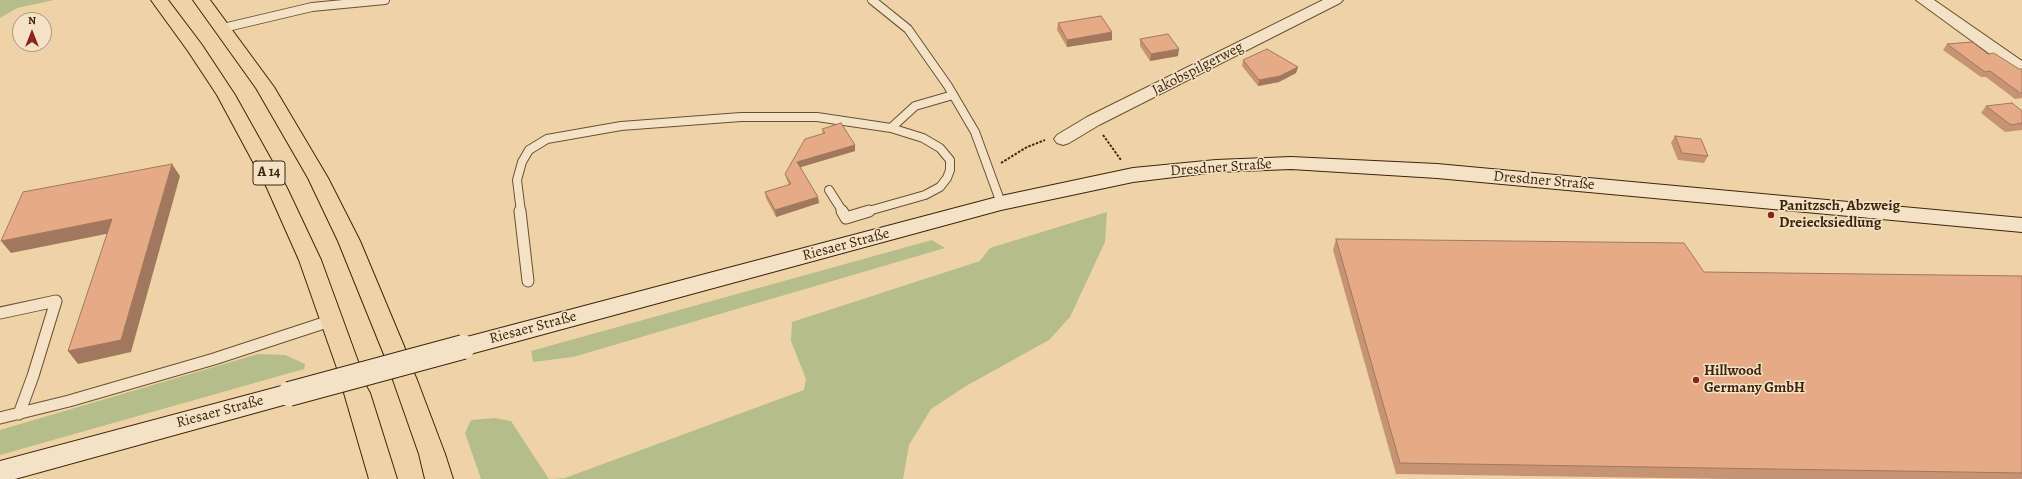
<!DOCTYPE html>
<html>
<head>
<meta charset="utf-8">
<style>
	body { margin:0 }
	#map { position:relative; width:2022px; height:479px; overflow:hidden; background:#eed3a7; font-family:Alegreya,serif }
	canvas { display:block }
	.north { position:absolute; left:12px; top:12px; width:40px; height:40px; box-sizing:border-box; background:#f4e2c6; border:1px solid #ab967c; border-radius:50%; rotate:0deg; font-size:11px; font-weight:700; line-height:16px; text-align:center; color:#3e240c }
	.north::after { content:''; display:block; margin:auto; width:14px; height:18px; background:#8f2418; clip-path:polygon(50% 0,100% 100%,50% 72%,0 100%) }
</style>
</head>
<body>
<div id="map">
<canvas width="2022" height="479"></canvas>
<div class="north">N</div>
</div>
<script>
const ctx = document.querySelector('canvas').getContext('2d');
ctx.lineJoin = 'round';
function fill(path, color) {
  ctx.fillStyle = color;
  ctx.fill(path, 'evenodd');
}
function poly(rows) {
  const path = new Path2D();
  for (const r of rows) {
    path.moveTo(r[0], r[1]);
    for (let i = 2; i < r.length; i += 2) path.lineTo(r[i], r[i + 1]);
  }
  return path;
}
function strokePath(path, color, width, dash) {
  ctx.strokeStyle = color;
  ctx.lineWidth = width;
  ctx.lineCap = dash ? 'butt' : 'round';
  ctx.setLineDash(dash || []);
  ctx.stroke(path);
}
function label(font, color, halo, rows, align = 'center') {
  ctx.font = font + ' Alegreya,serif';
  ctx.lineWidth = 3;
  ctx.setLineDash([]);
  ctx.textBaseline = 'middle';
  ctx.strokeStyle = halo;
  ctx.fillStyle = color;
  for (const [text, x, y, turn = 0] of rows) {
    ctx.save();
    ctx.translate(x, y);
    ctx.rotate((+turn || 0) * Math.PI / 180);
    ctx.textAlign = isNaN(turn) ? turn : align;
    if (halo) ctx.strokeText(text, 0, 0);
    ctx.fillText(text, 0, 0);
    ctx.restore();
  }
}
fill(poly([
	[0,0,54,0,17,8,0,18],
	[1107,212,1105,242,1070,317,1049,340,966,386,931,409,909,445,903,479,481,479,465,433,471,420,495,418,511,421,549,479,565,478,804,390,806,379,791,341,792,322,980,261,990,248],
	[932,240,945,248,573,357,533,362,531,351],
	[258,354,285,355,305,364,304,369,0,455,0,430]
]), '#b5bd8a');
const laneFar1 = poly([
	[872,0,908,29,948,86,975,132,1001,203],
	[223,28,312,7,385,0],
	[829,190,843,212],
	[521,212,517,180,522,162,529,150,547,139,621,126,741,117,817,117,891,128],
	[865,212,925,195,940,187,947,178,950,170,950,160,940,148,923,138,891,128,915,106,953,95]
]);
const lane = poly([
	[520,211,528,281],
	[842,211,846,218,869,211],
	[0,313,56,301,33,376,19,414],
	[0,418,69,401,214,359,333,320]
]);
const street = poly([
	[1323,0,1343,0,1340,3,1099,125,1069,143,1063,145,1057,143,1054,139,1057,135,1087,117,1323,0],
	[1916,0,1934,0,2022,61,2022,74,2016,73,1916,0]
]);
const secondary = poly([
	[1291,157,1437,164,2022,218,2022,232,1437,178,1291,169,1216,172,1133,182,1001,210,463,356,454,353,451,347,454,341,463,338,1001,196,1133,168,1216,160,1291,157],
	[289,384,298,387,302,394,298,401,15,479,0,479,0,461,289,384]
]);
const highway = poly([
	[151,0,168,0,202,45,235,95,287,188,321,260,359,364,356,371,347,373,338,371,299,260,267,188,217,95,188,51,151,0],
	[193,0,210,0,274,87,328,178,360,241,406,351,403,357,394,360,385,357,338,241,308,178,256,88,193,0],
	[405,370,414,373,417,380,445,454,453,479,425,479,419,454,393,380,396,373,405,370],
	[357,383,366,386,370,393,397,479,369,479,344,393,348,386,357,383]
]);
strokePath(laneFar1, '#6a5033', 10);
strokePath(lane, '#6a5033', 13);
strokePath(street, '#6a5033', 2);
strokePath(secondary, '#3e240c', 2);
strokePath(highway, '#3e240c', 2);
strokePath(poly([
	[1103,135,1121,160],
	[1001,163,1027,147,1045,140]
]), '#3e240c', 2, [2.5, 1.5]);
strokePath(laneFar1, '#f4e2c6', 8);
strokePath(lane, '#f4e2c6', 11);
fill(street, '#f4e2c6');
fill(secondary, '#f4e2c6');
fill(highway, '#eed3a7');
const secondaryBridge = poly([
	[289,394,463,347]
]);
strokePath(secondaryBridge, '#3e240c', 26, []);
strokePath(secondaryBridge, '#f4e2c6', 24);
fill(poly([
	[1058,23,1112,40,1067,47,1057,30],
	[1140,39,1178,56,1150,61,1140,46],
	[1947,44,1988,54,2019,69,2022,69,2022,98,2015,99,1986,77,1981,77,1943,50],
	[1243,60,1298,67,1296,73,1279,82,1258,86,1242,66],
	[1986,106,2022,111,2022,130,2005,132,1981,113],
	[822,129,855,145,855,151,800,167,818,197,819,203,776,217,766,198,765,192,789,185,787,180,785,174,823,134],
	[1675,136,1708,156,1704,163,1678,160,1671,143],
	[1336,239,1704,272,2022,276,2022,479,1731,479,1396,474,1333,250]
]), '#c69373');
fill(poly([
	[1112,32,1112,40,1067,47,1067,40],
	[1179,49,1178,56,1150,61,1151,54],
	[1298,67,1296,73,1279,82,1258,86,1259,80],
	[855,145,855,151,798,168,797,162],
	[172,164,180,176,131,352,78,364,68,351],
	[818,197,819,203,776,217,775,210],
	[112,219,121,231,11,253,1,241]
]), '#a1785e');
const building = poly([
	[1101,16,1112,32,1067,40,1058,23,1101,16],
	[1168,34,1179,49,1151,54,1140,39,1168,34],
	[1972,42,1988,54,1994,53,2019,69,2022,69,2022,93,2020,93,1990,71,1985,72,1947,44,1972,42],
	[1267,49,1298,67,1280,76,1259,80,1243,60,1267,49],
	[2012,103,2022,111,2022,123,2011,125,1986,106,2012,103],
	[841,123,855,145,797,162,818,197,775,210,765,192,791,184,785,174,805,139,825,133,822,129,841,123],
	[1675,136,1701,139,1708,156,1682,153,1675,136],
	[172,164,121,340,68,351,112,219,1,241,23,192,172,164],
	[1336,239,1684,243,1704,272,2022,276,2022,473,1400,463,1336,239]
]);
fill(building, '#e6ab86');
strokePath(building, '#a1785e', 1);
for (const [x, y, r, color] of [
	[1771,215,4,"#8f2418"],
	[1696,380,4,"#8f2418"]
]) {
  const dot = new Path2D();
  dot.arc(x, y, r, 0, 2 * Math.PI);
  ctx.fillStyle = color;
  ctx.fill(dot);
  strokePath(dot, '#f4e2c6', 1.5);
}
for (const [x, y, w] of [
	[269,173,32]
]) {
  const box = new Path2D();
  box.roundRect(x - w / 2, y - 12, w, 24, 3);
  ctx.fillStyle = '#f4e2c6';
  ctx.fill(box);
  strokePath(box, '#3e240c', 1);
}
label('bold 14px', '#3e240c', null, [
	["A 14",269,173]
]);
label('15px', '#3e240c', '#f4e2c6', [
	["Jakobspilgerweg",1198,69,-27],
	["Dresdner Straße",1221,168,-4],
	["Dresdner Straße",1544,181,5],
	["Riesaer Straße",846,245,-15],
	["Riesaer Straße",533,328,-15],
	["Riesaer Straße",220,412,-15]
]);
label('bold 15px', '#3e240c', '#f4e2c6', [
	["Panitzsch, Abzweig",1779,206],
	["Dreiecksiedlung",1779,223],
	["Hillwood",1704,371],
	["Germany GmbH",1704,388]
], 'left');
</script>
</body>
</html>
